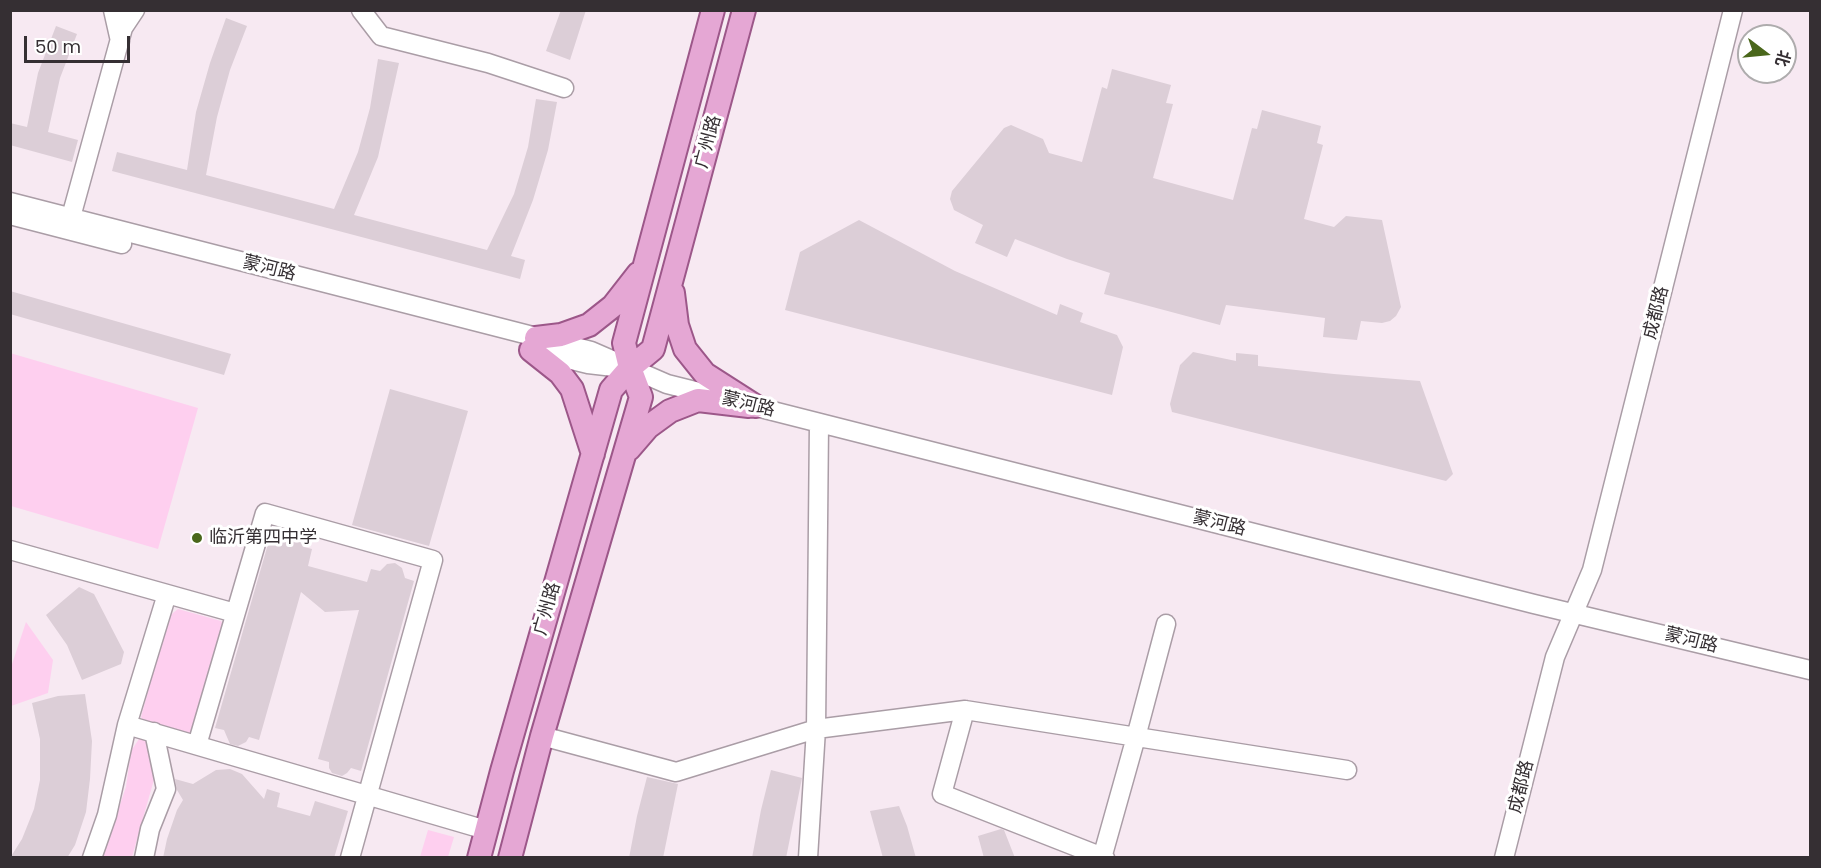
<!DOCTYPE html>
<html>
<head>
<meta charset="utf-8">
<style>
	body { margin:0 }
	#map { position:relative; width:1821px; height:868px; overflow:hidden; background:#f7e9f2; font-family:Poppins,"Noto Sans SC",sans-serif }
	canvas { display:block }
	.frame { position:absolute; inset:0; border:12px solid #352f33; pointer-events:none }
	.north { position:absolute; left:1737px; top:24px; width:60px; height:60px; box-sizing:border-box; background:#fff; border:2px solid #aeacad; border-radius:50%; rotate:106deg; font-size:16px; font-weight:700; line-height:24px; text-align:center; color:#352f33 }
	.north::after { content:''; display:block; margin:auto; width:21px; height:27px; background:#4a671b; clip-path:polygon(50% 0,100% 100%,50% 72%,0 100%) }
	.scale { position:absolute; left:24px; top:36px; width:106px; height:27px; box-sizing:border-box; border:3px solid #352f33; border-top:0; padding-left:8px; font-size:18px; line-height:21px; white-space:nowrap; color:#352f33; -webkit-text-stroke:4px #fff; paint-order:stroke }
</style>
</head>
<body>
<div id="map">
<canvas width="1821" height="868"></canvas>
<div class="frame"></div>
<div class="north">北</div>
<div class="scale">50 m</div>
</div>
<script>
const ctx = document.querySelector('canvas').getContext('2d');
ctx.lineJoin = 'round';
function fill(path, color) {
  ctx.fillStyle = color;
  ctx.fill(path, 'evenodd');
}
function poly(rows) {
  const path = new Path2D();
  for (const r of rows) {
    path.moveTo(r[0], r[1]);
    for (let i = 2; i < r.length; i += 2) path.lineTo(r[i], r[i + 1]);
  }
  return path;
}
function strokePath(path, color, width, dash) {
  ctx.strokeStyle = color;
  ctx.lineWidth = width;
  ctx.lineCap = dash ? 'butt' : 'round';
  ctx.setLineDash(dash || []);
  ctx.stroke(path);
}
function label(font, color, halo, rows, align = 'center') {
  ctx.font = font + ' Poppins,"Noto Sans SC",sans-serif';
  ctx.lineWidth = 6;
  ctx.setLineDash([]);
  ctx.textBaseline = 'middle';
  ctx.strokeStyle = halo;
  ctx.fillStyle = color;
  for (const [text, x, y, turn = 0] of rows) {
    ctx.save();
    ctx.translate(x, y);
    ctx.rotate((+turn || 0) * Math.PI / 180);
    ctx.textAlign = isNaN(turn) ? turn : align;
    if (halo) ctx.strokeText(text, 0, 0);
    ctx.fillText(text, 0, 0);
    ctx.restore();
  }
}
fill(poly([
	[10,353,198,408,158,549,11,506],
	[178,609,221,621,224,626,193,730,187,735,146,724,141,717,168,617],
	[26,622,53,660,48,693,11,706,11,667],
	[139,739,149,740,155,776,132,857,102,858,126,787,131,751],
	[428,830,454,837,448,857,420,857]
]), '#fecfef');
fill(poly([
	[561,10,586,10,570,60,546,51],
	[226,18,247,26,230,70,217,117,206,175,334,209,358,152,370,108,378,59,399,63,378,157,354,215,487,250,514,194,528,147,536,99,557,102,548,150,533,200,511,256,525,260,520,279,112,171,117,152,187,170,196,112,210,63],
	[56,26,77,34,60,78,48,132,78,140,72,162,10,145,10,123,27,127,38,73],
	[1112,69,1171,85,1166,103,1173,104,1153,178,1233,200,1252,128,1257,129,1262,110,1321,126,1317,143,1323,145,1304,219,1334,227,1346,216,1382,220,1401,307,1396,316,1390,321,1382,323,1361,321,1357,340,1323,337,1325,318,1226,305,1220,325,1104,294,1110,273,1067,259,1015,239,1007,257,975,243,983,225,954,210,950,199,952,191,1004,128,1011,125,1043,139,1049,153,1082,162,1102,87,1107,89],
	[859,220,955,271,1057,315,1060,304,1083,313,1080,322,1117,335,1123,347,1112,395,785,310,800,252],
	[10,291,231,354,224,375,10,314],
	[1193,352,1236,361,1236,353,1258,355,1258,366,1334,374,1420,381,1453,474,1446,481,1172,412,1170,404,1180,365],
	[390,389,468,411,429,546,352,525],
	[289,531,297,534,304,547,312,549,308,566,367,582,371,569,380,571,387,564,395,563,402,568,405,578,414,581,361,771,351,768,347,773,342,776,332,773,329,768,329,762,318,759,359,610,325,612,301,592,259,740,249,737,246,742,238,746,230,744,224,730,215,728,270,537,275,539],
	[79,587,94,594,124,652,121,664,82,680,67,645,46,615],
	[85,694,92,741,90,779,86,812,75,845,67,858,10,858,22,839,34,809,40,780,40,739,32,703,58,696],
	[230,769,242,774,264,799,267,789,280,793,277,807,310,816,315,801,348,811,334,858,163,858,167,839,177,810,183,800,177,790,175,779,193,784,216,770],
	[771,770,802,778,786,858,752,858,761,810],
	[647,777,678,784,663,858,629,858,637,816],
	[899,806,907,826,916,858,883,858,870,811],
	[1001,829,1004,830,1015,858,984,858,978,836]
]), '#dcced7');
const minor = poly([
	[113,10,120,41],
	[361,10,381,36,488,63,564,88],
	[10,202,591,351,667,384,715,396],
	[10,215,122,244],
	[71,217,123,28,135,10],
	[535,351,588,364,614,367],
	[741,403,1534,604,1810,670],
	[10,550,235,613],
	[965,710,942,794,1105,858],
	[127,725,486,830],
	[542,736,676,772,816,729,965,710,1347,770],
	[197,745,265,513,433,560,350,858],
	[92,858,107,815,127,725,167,594],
	[144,858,150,829,166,789,154,732],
	[808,858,816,729,819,423],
	[1102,858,1136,737,1166,624],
	[1504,858,1555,657,1592,570,1733,10]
]);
const major = poly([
	[673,293,677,325,685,349,705,374,755,406],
	[536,338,561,335,589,325,613,306,638,274],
	[531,350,560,373,572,389,593,454],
	[629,449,648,427,670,411,698,400,749,406],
	[479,858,502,771,611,390,630,368,653,349,744,10],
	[510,858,542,736,641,397,630,368,624,343,713,10]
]);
strokePath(minor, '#aa9da6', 21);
strokePath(major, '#9c5789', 26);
strokePath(minor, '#fff', 18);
strokePath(major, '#e5a7d4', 22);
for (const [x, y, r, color] of [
	[197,538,6,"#4a671b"]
]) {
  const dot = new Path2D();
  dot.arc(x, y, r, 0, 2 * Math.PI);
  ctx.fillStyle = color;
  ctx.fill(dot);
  strokePath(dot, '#fff', 2);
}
label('18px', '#352f33', '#fff', [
	["广州路",709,142,-75],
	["蒙河路",269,269,14],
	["成都路",1657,313,-76],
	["蒙河路",748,405,14],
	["蒙河路",1219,524,14],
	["广州路",548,609,-74],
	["蒙河路",1691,641,14],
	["成都路",1522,787,-76]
]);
label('18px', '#352f33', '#fff', [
	["临沂第四中学",209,538]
], 'left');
</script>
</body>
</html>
